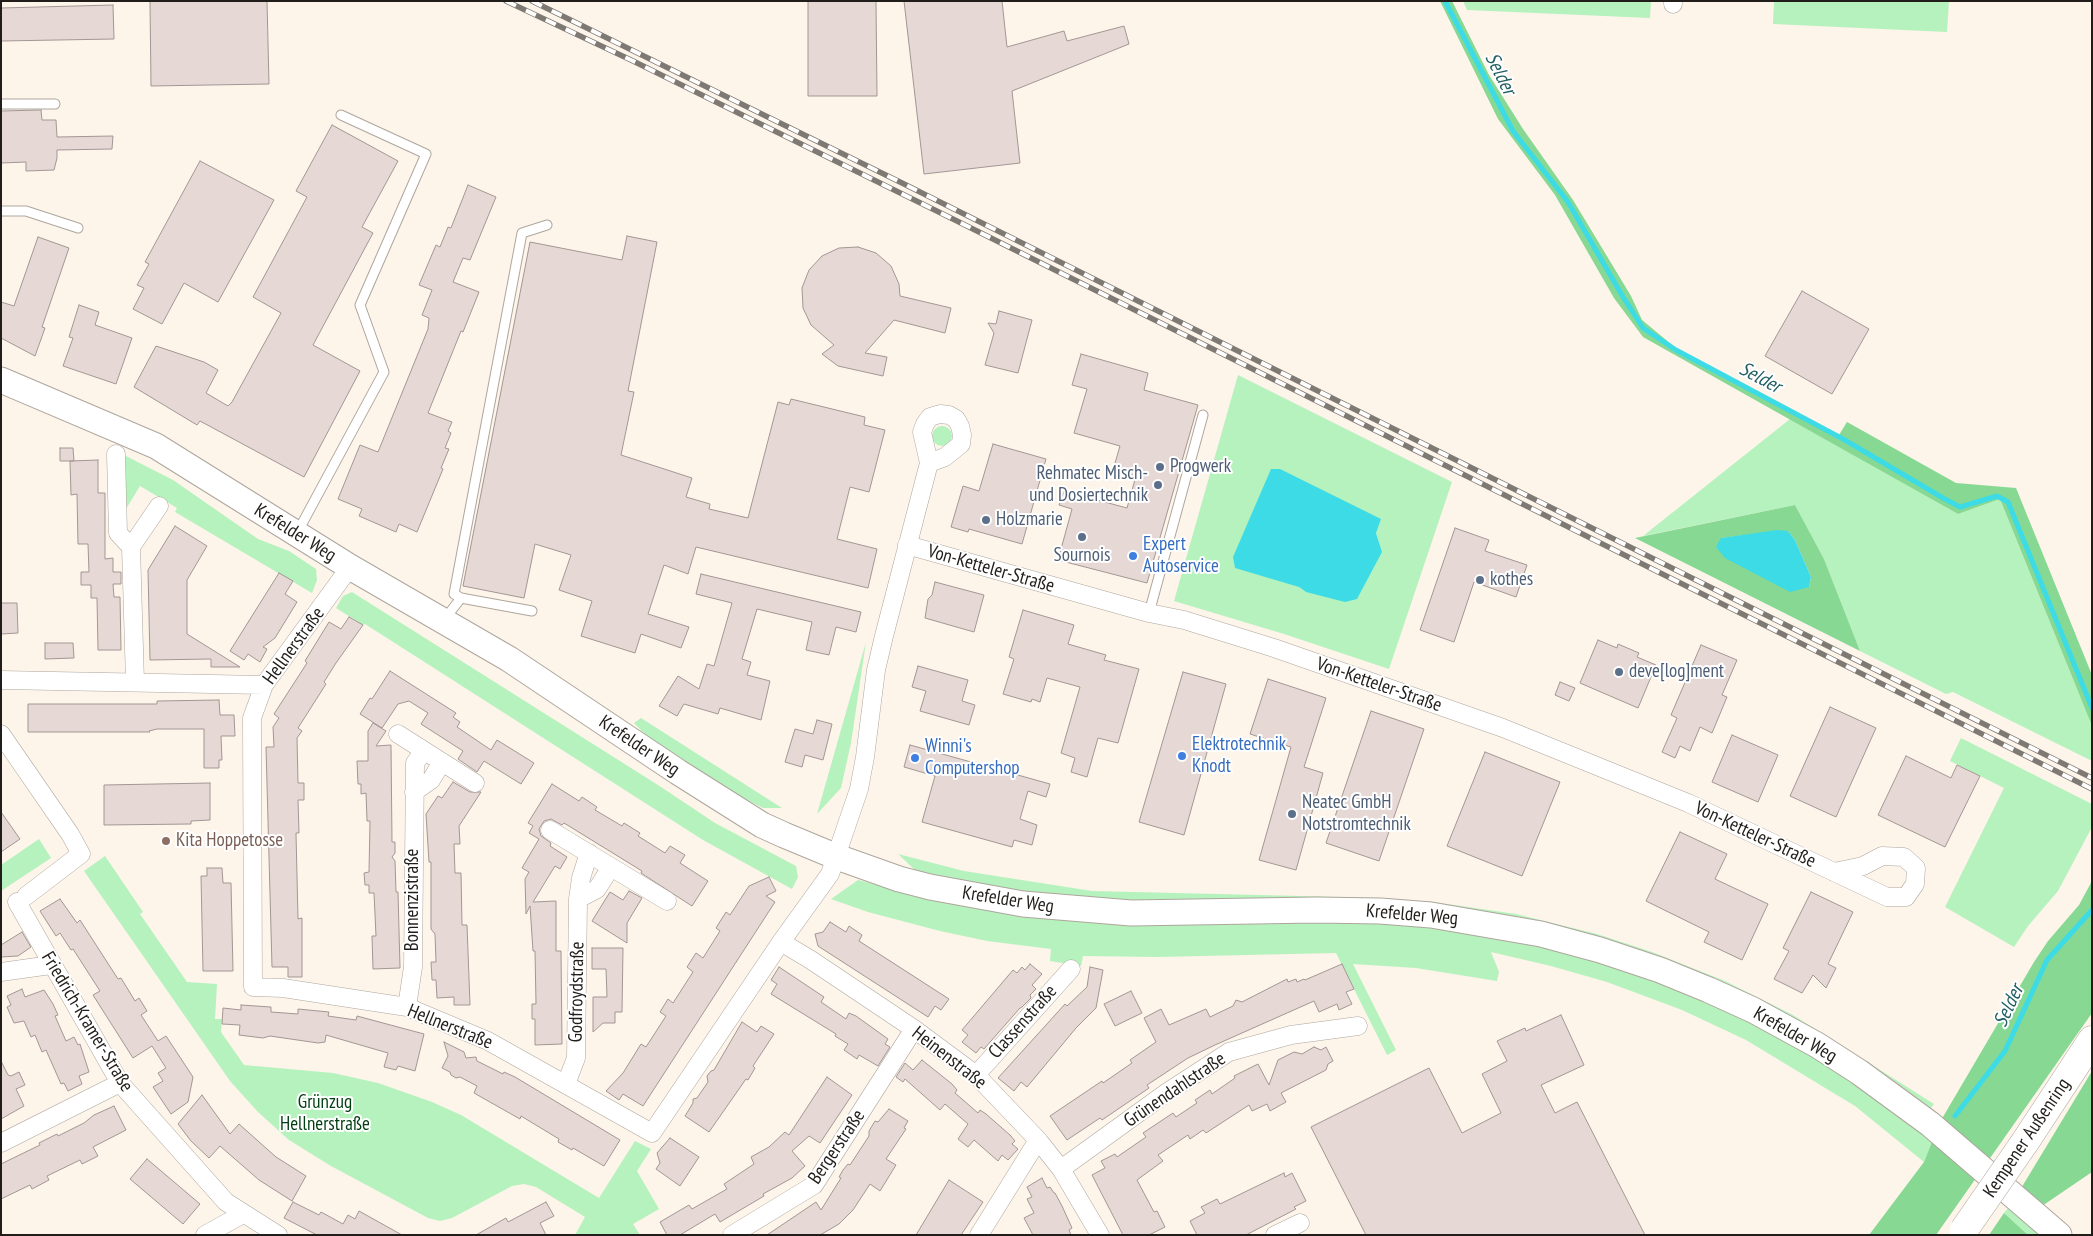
<!DOCTYPE html>
<html>
<head>
<meta charset="utf-8">
<style>
	body { margin:0 }
	#map { position:relative; width:2093px; height:1236px; overflow:hidden; background:#fdf4ea; font-family:"PT Sans Narrow",sans-serif }
	canvas { display:block }
	.frame { position:absolute; inset:0; border:2px solid #201d1a; pointer-events:none }
</style>
</head>
<body>
<div id="map">
<canvas width="2093" height="1236"></canvas>
<div class="frame"></div>
</div>
<script>
const ctx = document.querySelector('canvas').getContext('2d');
ctx.lineJoin = 'round';
function fill(path, color) {
  ctx.fillStyle = color;
  ctx.fill(path, 'evenodd');
}
function poly(rows) {
  const path = new Path2D();
  for (const r of rows) {
    if (r.length === 3) {
      path.moveTo(r[0] + r[2], r[1]);
      path.arc(r[0], r[1], r[2], 0, 2 * Math.PI);
      continue;
    }
    path.moveTo(r[0], r[1]);
    for (let i = 2; i < r.length; i += 2) path.lineTo(r[i], r[i + 1]);
  }
  return path;
}
function strokePath(path, color, width, dash) {
  ctx.strokeStyle = color;
  ctx.lineWidth = width;
  ctx.lineCap = dash ? 'butt' : 'round';
  ctx.setLineDash(dash || []);
  ctx.stroke(path);
}
function label(font, color, halo, rows, align = 'center') {
  ctx.font = font + ' "PT Sans Narrow",sans-serif';
  ctx.lineWidth = 4;
  ctx.setLineDash([]);
  ctx.textBaseline = 'middle';
  ctx.strokeStyle = halo;
  ctx.fillStyle = color;
  for (const [text, x, y, turn = 0] of rows) {
    ctx.save();
    ctx.translate(x, y);
    ctx.rotate((+turn || 0) * Math.PI / 180);
    ctx.textAlign = isNaN(turn) ? turn : align;
    if (halo) ctx.strokeText(text, 0, 0);
    ctx.fillText(text, 0, 0);
    ctx.restore();
  }
}
fill(poly([
	[1463,1,1651,1,1650,18,1467,10],
	[1774,1,1949,1,1947,32,1773,24],
	[1238,375,1452,482,1389,669,1284,634,1174,601],
	[1376,533,1382,553,1306,592,1299,587],
	[1790,419,1958,514,2000,499,2092,726,2092,761,1953,692,1946,694,1860,651,1824,559,1795,505,1643,536],
	[942,436,10],
	[120,453,173,480,258,539,289,551,316,569,317,580,312,593,175,512,177,508,140,486,126,509],
	[352,592,658,785,715,823,796,866,798,877,792,889,703,840,365,624,363,625,336,608,343,596],
	[866,642,851,743,841,788,817,814],
	[641,718,782,808,763,808,712,782,659,749,634,723],
	[1961,738,2092,804,2092,827,2058,891,2028,926,2014,947,1945,907,2004,788,1950,761],
	[39,839,51,858,1,891,1,865],
	[898,854,964,871,1092,891,1384,898,1433,902,1516,914,1597,934,1652,952,1725,981,1793,1015,1934,1104,1928,1112,1595,939,1003,891,916,871],
	[105,856,143,912,140,914,187,982,217,984,215,1019,222,1019,221,1032,244,1065,333,1073,378,1083,432,1102,461,1115,599,1198,635,1141,651,1149,637,1171,659,1209,633,1224,640,1235,575,1235,585,1217,536,1187,524,1184,512,1186,452,1218,440,1221,428,1218,331,1166,289,1140,258,1112,230,1081,84,871],
	[858,880,917,895,1311,918,1481,931,1664,980,1788,1038,1934,1138,1924,1162,1855,1106,1746,1040,1682,1010,1607,982,1551,966,1491,952,1499,972,1497,981,1416,968,1353,964,1396,1050,1387,1055,1336,953,1157,957,1083,956,1081,966,1050,961,1051,949,987,941,940,931,868,912,831,899],
	[2011,1204,2045,1235,2028,1235,2004,1213]
]), '#b6f2bd');
fill(poly([
	[1440,1,1452,1,1489,75,1523,129,1573,200,1631,296,1642,320,1677,349,1839,435,1847,422,1956,483,2016,488,2092,675,2092,726,2000,499,1958,514,1643,337,1614,298,1555,195,1498,119],
	[1795,505,1824,559,1860,651,1635,538],
	[1777,531,1788,531,1795,540,1811,577,1809,587,1722,538],
	[2092,881,2092,1013,1936,1235,1869,1235,1924,1162,1940,1122,2034,962,2048,941,2079,905],
	[2092,1071,2092,1172,2042,1206,2020,1190],
	[2004,1213,2028,1235,1989,1235]
]), '#86d892');
fill(poly([
	[1271,469,1280,469,1381,519,1376,533,1382,552,1357,599,1345,602,1306,592,1299,587,1235,568,1233,557],
	[1777,530,1788,531,1795,540,1811,577,1809,587,1790,592,1725,558,1716,547,1721,538]
]), '#3ddbe6');
strokePath(poly([
	[1445,1,1513,131,1568,202,1623,297,1643,328,1676,350,1843,439,1943,498,1960,507,1997,496,2008,502,2092,708],
	[1955,1116,2005,1051,2047,960,2092,910]
]), '#3ddbe6', 5);
const building = poly([
	[150,1,267,1,269,84,151,86,150,1],
	[808,1,876,1,877,96,808,96,808,1],
	[904,1,1002,1,1007,47,1064,31,1067,41,1124,26,1129,44,1012,91,1020,163,924,174,904,1],
	[113,5,114,39,1,41,1,8,113,5],
	[41,110,42,120,56,120,57,137,113,136,112,149,57,150,57,158,54,170,26,171,26,162,1,163,1,111,41,110],
	[332,125,398,161,362,227,373,233,313,345,360,371,304,477,200,421,197,425,134,387,156,346,204,362,218,370,206,393,228,406,232,402,281,313,253,297,307,197,296,191,332,125],
	[200,161,274,200,218,302,184,283,162,324,133,309,144,288,137,285,149,264,145,262,200,161],
	[468,185,496,197,470,260,463,258,453,282,479,292,463,332,461,331,428,413,452,422,448,431,451,433,445,448,449,449,441,468,443,469,417,532,399,524,396,532,359,516,362,509,338,499,360,445,378,452,428,329,429,318,422,315,432,290,419,285,436,245,440,247,448,227,451,228,468,185],
	[627,236,657,242,628,391,634,392,621,455,692,478,686,497,710,504,709,509,748,518,778,402,789,405,791,399,865,417,864,425,885,430,869,492,850,487,837,539,877,549,868,588,696,547,688,574,664,565,648,614,689,627,681,648,641,634,635,653,581,636,592,601,559,590,571,555,535,544,524,598,463,586,530,242,622,260,627,236],
	[38,237,69,248,42,327,45,328,35,356,1,338,1,302,14,306,38,237],
	[858,247,876,253,891,266,899,284,900,296,951,308,945,333,894,320,865,353,887,357,883,376,838,366,822,354,834,345,811,325,803,308,802,288,809,270,822,256,839,248,858,247],
	[1802,291,1869,329,1832,394,1765,356,1802,291],
	[79,305,99,312,95,325,132,338,116,384,63,366,73,338,69,337,79,305],
	[999,311,1032,320,1018,373,985,365,994,333,988,323,996,324,999,311],
	[1081,354,1148,373,1144,390,1198,405,1147,583,1058,560,1072,509,1059,505,1064,491,1127,508,1136,476,1113,470,1120,446,1074,433,1087,389,1072,385,1081,354],
	[993,444,1046,459,1022,544,969,529,968,532,951,527,963,486,979,491,993,444],
	[60,448,73,448,74,461,60,461,60,448],
	[98,460,98,493,105,493,105,559,113,558,113,572,121,572,121,584,113,584,114,597,120,597,121,650,98,650,97,598,91,598,91,585,81,585,81,572,89,572,88,544,78,544,77,494,71,495,70,461,98,460],
	[175,526,207,546,187,580,187,634,240,667,211,667,211,659,150,660,148,570,175,526],
	[1455,528,1489,540,1485,551,1527,565,1516,597,1474,582,1454,642,1420,630,1455,528],
	[279,573,293,581,285,594,297,602,275,638,263,647,267,649,260,662,248,654,244,660,230,651,279,573],
	[701,574,861,612,856,632,836,627,829,655,806,650,812,622,757,609,742,659,751,662,747,675,770,681,761,720,720,708,718,714,684,704,677,716,659,706,678,676,699,689,707,664,714,666,732,603,696,594,701,574],
	[935,582,984,595,974,632,925,618,928,599,932,595,935,582],
	[1,603,17,603,18,633,1,634,1,603],
	[1023,610,1074,625,1068,644,1106,655,1104,660,1139,669,1118,743,1098,738,1087,777,1071,772,1075,758,1061,753,1080,687,1047,678,1040,702,1032,699,1031,702,1003,694,1014,659,1009,657,1023,610],
	[349,617,363,625,336,663,324,682,326,684,298,728,302,731,297,738,298,783,304,783,304,800,298,800,299,833,296,833,298,919,302,918,302,977,288,977,288,967,272,967,266,747,274,747,273,727,279,718,274,714,307,663,305,661,329,622,341,629,349,617],
	[1598,640,1617,648,1618,644,1639,653,1637,657,1656,665,1638,708,1580,683,1598,640],
	[45,643,73,643,74,658,45,659,45,643],
	[1701,645,1737,660,1722,695,1727,697,1712,733,1700,727,1690,751,1680,746,1675,758,1662,752,1677,718,1671,715,1701,645],
	[918,666,968,680,962,701,975,705,969,725,920,711,926,691,912,687,918,666],
	[390,671,456,713,453,717,460,722,457,727,491,750,497,740,534,763,521,784,484,761,477,772,458,759,463,751,421,724,428,713,409,701,398,704,382,728,360,714,370,698,372,699,390,671],
	[1183,672,1226,684,1184,835,1139,822,1183,672],
	[1268,679,1326,698,1304,767,1323,773,1296,870,1259,860,1291,747,1250,734,1268,679],
	[1560,682,1575,688,1569,701,1555,695,1560,682],
	[219,700,220,715,234,715,235,736,221,736,222,760,219,760,219,768,204,768,204,729,157,729,149,731,150,732,28,732,28,704,157,704,157,701,219,700],
	[1830,707,1876,728,1836,817,1790,796,1830,707],
	[1371,711,1424,729,1379,861,1326,843,1371,711],
	[817,720,832,724,823,760,805,755,802,767,785,762,795,729,813,734,817,720],
	[373,723,386,731,376,746,391,745,392,842,395,842,395,853,392,857,395,861,396,892,398,892,400,968,373,969,372,936,376,936,374,893,369,893,369,885,365,885,364,873,369,872,370,821,367,821,366,793,361,794,361,784,358,784,357,761,368,761,368,731,373,723],
	[1732,735,1778,755,1758,802,1712,782,1732,735],
	[910,745,1050,784,1046,797,1028,791,1020,819,1037,825,1032,845,1014,840,1012,847,922,822,935,776,904,767,910,745],
	[1485,752,1560,782,1522,876,1447,846,1485,752],
	[1906,756,1951,778,1957,765,1980,776,1945,847,1878,815,1906,756],
	[453,782,470,792,481,792,459,826,460,844,454,844,455,873,461,873,462,925,467,925,470,1005,454,1005,454,997,437,998,436,980,432,980,431,962,436,962,435,934,431,929,431,862,429,862,426,814,438,796,442,798,453,782],
	[210,783,210,820,191,821,191,824,104,825,104,785,210,783],
	[552,784,579,801,582,797,597,807,595,810,622,826,624,823,640,833,638,836,665,853,670,846,685,855,680,863,708,881,692,906,641,873,642,871,564,823,562,825,551,819,544,821,539,829,541,836,551,843,550,846,567,857,560,869,555,866,533,902,556,901,556,951,561,951,562,1044,535,1045,535,1019,532,1019,532,1004,536,1004,535,951,533,951,530,906,526,914,525,879,529,872,522,868,539,839,529,833,533,826,528,823,552,784],
	[1,812,20,839,1,852,1,812],
	[1680,832,1727,854,1715,879,1768,904,1742,960,1704,942,1709,932,1646,901,1680,832],
	[207,868,222,868,223,883,231,883,233,971,203,971,201,876,207,876,207,868],
	[769,877,776,891,766,896,775,902,643,1106,623,1094,619,1100,606,1091,623,1073,641,1044,646,1047,666,1016,660,1012,668,999,673,1003,693,972,687,967,696,953,703,958,720,931,716,928,726,912,730,915,749,886,769,877],
	[629,891,642,898,627,923,627,943,592,921,610,892,623,900,629,891],
	[1811,892,1853,912,1828,964,1836,968,1826,988,1813,975,1802,993,1774,979,1789,951,1783,948,1811,892],
	[60,899,77,923,80,920,118,979,121,978,135,1001,139,998,147,1011,141,1015,158,1041,166,1036,193,1077,188,1102,171,1114,153,1087,163,1081,158,1073,166,1068,152,1046,133,1058,93,995,100,991,73,949,71,950,60,933,56,936,40,911,60,899],
	[830,922,846,932,849,926,862,935,859,941,949,999,941,1010,935,1006,928,1017,818,946,815,934,823,932,830,922],
	[22,932,31,947,18,956,1,957,1,945,22,932],
	[592,948,623,948,622,1012,615,1012,615,1023,603,1023,593,1032,593,997,607,997,606,969,592,969,592,948],
	[1030,964,1042,974,1032,985,1036,989,1030,995,1031,998,1022,1007,1020,1008,984,1049,981,1047,976,1053,962,1042,968,1035,962,1030,1013,970,1017,973,1022,967,1025,970,1030,964],
	[1342,964,1354,989,1346,992,1352,1004,1339,1010,1337,1004,1319,1012,1314,1001,1215,1045,1188,1058,1147,1085,1149,1088,1102,1120,1100,1118,1067,1140,1050,1116,1102,1081,1103,1083,1132,1063,1130,1060,1156,1042,1144,1018,1161,1009,1169,1025,1206,1009,1210,1017,1233,1006,1236,1000,1242,1002,1287,979,1288,982,1296,979,1297,982,1304,979,1305,980,1342,964],
	[779,967,824,997,821,1002,846,1019,849,1013,856,1016,888,1039,885,1044,890,1047,878,1066,859,1055,857,1059,844,1050,848,1044,835,1036,836,1034,771,994,777,984,771,980,779,967],
	[1090,967,1103,970,1096,1008,1076,1028,1027,1087,1021,1082,1014,1091,998,1078,1056,1014,1065,1004,1067,1006,1087,987,1090,967],
	[22,989,25,997,44,990,53,1004,58,1015,55,1016,66,1041,74,1037,78,1045,80,1044,89,1072,79,1076,82,1084,68,1091,64,1083,61,1084,46,1050,42,1052,35,1035,31,1037,24,1021,14,1023,7,1007,11,1005,7,996,22,989],
	[1131,991,1142,1013,1115,1026,1104,1004,1131,991],
	[241,1005,271,1007,271,1012,298,1014,298,1009,329,1012,328,1016,356,1020,357,1016,424,1034,415,1071,398,1066,396,1070,384,1067,388,1053,326,1035,325,1042,318,1043,270,1036,263,1038,239,1035,240,1025,222,1024,223,1008,241,1010,241,1005],
	[1561,1015,1584,1065,1541,1085,1555,1113,1577,1102,1645,1235,1366,1235,1311,1127,1429,1068,1462,1133,1501,1113,1482,1074,1507,1061,1497,1041,1525,1028,1526,1031,1561,1015],
	[742,1022,757,1032,761,1026,774,1034,753,1066,755,1068,748,1080,746,1079,709,1132,685,1116,693,1103,693,1099,697,1098,708,1082,707,1076,711,1071,714,1070,742,1022],
	[444,1042,464,1052,466,1058,476,1057,477,1061,503,1074,504,1072,515,1077,620,1140,604,1166,573,1148,572,1150,558,1142,559,1139,521,1116,520,1119,474,1093,477,1086,460,1077,456,1078,451,1075,450,1072,442,1068,448,1056,444,1042],
	[1314,1047,1321,1050,1326,1047,1333,1061,1328,1064,1326,1070,1281,1093,1286,1102,1270,1111,1267,1104,1252,1111,1249,1105,1206,1133,1203,1130,1190,1139,1188,1135,1158,1155,1163,1161,1137,1180,1154,1212,1157,1211,1165,1227,1149,1235,1123,1235,1092,1175,1105,1168,1101,1161,1115,1154,1117,1157,1146,1137,1143,1133,1173,1113,1176,1117,1197,1103,1195,1100,1210,1090,1212,1094,1235,1078,1234,1076,1258,1064,1269,1085,1278,1060,1294,1052,1302,1054,1314,1047],
	[922,1060,952,1084,957,1090,955,1093,978,1113,980,1110,986,1114,1010,1135,1015,1141,1012,1144,1018,1149,1008,1160,1002,1155,998,1161,974,1140,968,1147,958,1139,968,1124,945,1104,940,1110,905,1079,903,1082,896,1077,905,1063,913,1070,922,1060],
	[1,1061,8,1075,11,1076,19,1072,25,1085,16,1089,24,1106,1,1119,1,1061],
	[827,1077,852,1095,820,1143,809,1136,792,1151,805,1166,792,1178,763,1194,764,1196,720,1222,715,1214,680,1235,667,1235,660,1222,689,1205,692,1209,727,1189,724,1184,754,1164,751,1157,769,1147,785,1132,789,1135,827,1077],
	[202,1095,230,1134,239,1124,276,1157,306,1176,292,1201,259,1180,220,1146,209,1158,191,1141,178,1124,202,1095],
	[114,1106,126,1130,93,1147,98,1156,82,1164,80,1160,47,1176,49,1180,32,1189,30,1185,1,1199,1,1164,40,1145,39,1143,57,1134,58,1136,84,1123,94,1115,114,1106],
	[889,1109,908,1121,904,1128,906,1129,886,1159,896,1165,880,1191,870,1184,853,1210,839,1224,820,1235,767,1235,816,1202,821,1210,841,1178,839,1177,843,1170,848,1164,850,1165,869,1136,869,1131,875,1121,878,1122,889,1109],
	[670,1138,699,1157,680,1186,656,1169,660,1163,657,1153,670,1138],
	[147,1159,200,1204,183,1224,130,1179,147,1159],
	[1284,1173,1285,1177,1292,1173,1306,1201,1294,1207,1296,1209,1246,1235,1197,1235,1190,1221,1205,1213,1201,1207,1217,1199,1220,1204,1284,1173],
	[1042,1178,1047,1188,1050,1187,1054,1193,1055,1193,1062,1206,1072,1228,1069,1230,1071,1235,1033,1235,1024,1218,1034,1213,1027,1199,1032,1197,1027,1187,1042,1178],
	[949,1180,983,1202,961,1235,916,1235,949,1180],
	[293,1202,319,1215,321,1212,343,1224,348,1215,355,1219,359,1211,402,1235,317,1235,284,1218,293,1202],
	[546,1202,554,1216,540,1223,546,1235,476,1235,506,1218,508,1222,546,1202]
]);
fill(building, '#e6d8d5');
strokePath(building, '#a39694', 1);
const lane = poly([
	[1,104,55,104],
	[1,211,26,211,78,228],
	[297,533,384,372,360,305,426,154,341,115],
	[461,598,454,594,522,233,547,225],
	[1149,613,1203,415],
	[444,620,461,598,532,611]
]);
const street = poly([
	[1673,4,1673,1],
	[116,454,118,533,131,547],
	[907,545,1149,613,1184,620,1274,648,1503,728,1688,803,1834,872,1887,897,1906,897,1915,884,1916,868,1904,857,1882,856,1863,866,1834,872],
	[350,567,264,685,252,718,253,987,283,988,407,1007,488,1041,652,1133,781,942,830,874,859,789,865,757,876,670,884,636,929,463,922,432,925,424,930,417,940,414,949,415,956,419,960,426,962,435,961,444,945,457,929,463],
	[1,680,264,685],
	[135,682,131,547,159,506],
	[1,734,70,834,81,854,26,896],
	[398,734,475,783],
	[414,792,431,780,442,762],
	[550,830,667,901],
	[578,899,597,889,611,867],
	[17,902,120,1083,226,1202,278,1235],
	[781,942,811,960,914,1029,976,1075,1038,1140,1061,1169,1100,1235],
	[1,972,51,965],
	[407,1007,413,967,415,763,424,751],
	[976,1075,1071,969],
	[566,1084,576,1058,578,899,581,878,589,853],
	[1,1143,120,1083],
	[1061,1169,1166,1093,1229,1052,1291,1035,1358,1026],
	[205,1235,243,1214],
	[732,1235,814,1185,914,1029],
	[979,1235,1038,1140],
	[1275,1235,1300,1223]
]);
const secondary = poly([
	[1,380,156,446,350,567,509,659,678,772,762,825,784,835,837,857,899,879,930,887,1023,904,1131,913,1316,910,1380,911,1431,915,1541,934,1600,950,1660,970,1709,990,1753,1010,1817,1045,1859,1072,1930,1124,2059,1235]
]);
const primary = poly([
	[2025,1142,2092,1040]
]);
strokePath(lane, '#aea69d', 11);
strokePath(street, '#aea69d', 19);
strokePath(secondary, '#aea69d', 27);
strokePath(primary, '#aea69d', 29);
strokePath(lane, '#fff', 9);
strokePath(street, '#fff', 18);
strokePath(secondary, '#fff', 25);
strokePath(primary, '#fff', 28);
const rail = poly([
	[506,1,631,60,959,222,2092,789],
	[532,1,902,183,2092,778]
]);
strokePath(rail, '#7f7973', 5.5);
strokePath(rail, '#fff', 4, [11]);
const primaryBridge = poly([
	[1964,1230,2025,1142]
]);
strokePath(primaryBridge, '#aea69d', 29, []);
strokePath(primaryBridge, '#fff', 28);
for (const [x, y, r, color] of [
	[1160,467,5,"#5c6f8a"],
	[1158,485,5,"#5c6f8a"],
	[986,520,5,"#5c6f8a"],
	[1082,537,5,"#5c6f8a"],
	[1133,556,5,"#3f7fe0"],
	[1480,580,5,"#5c6f8a"],
	[1619,672,5,"#5c6f8a"],
	[1182,756,5,"#3f7fe0"],
	[915,758,5,"#3f7fe0"],
	[1292,814,5,"#5c6f8a"],
	[166,841,5,"#8d6e63"]
]) {
  const dot = new Path2D();
  dot.arc(x, y, r, 0, 2 * Math.PI);
  ctx.fillStyle = color;
  ctx.fill(dot);
  strokePath(dot, '#fff', 2);
}
label('19px', '#4e5e75', '#fff', [
	["Progwerk",1170,467],
	["Rehmatec Misch-",1148,474,"right"],
	["und Dosiertechnik",1148,496,"right"],
	["Holzmarie",996,520],
	["Sournois",1082,556,"center"],
	["kothes",1490,580],
	["deve[log]ment",1629,672],
	["Neatec GmbH",1302,803],
	["Notstromtechnik",1302,825]
], 'left');
label('19px', '#201d1a', '#fff', [
	["Krefelder Weg",295,533,32],
	["Von-Ketteler-Straße",991,569,16],
	["Hellnerstraße",294,646,-54],
	["Von-Ketteler-Straße",1379,685,19],
	["Krefelder Weg",639,746,34],
	["Von-Ketteler-Straße",1755,835,25],
	["Bonnenzistraße",413,900,-90],
	["Krefelder Weg",1008,900,9],
	["Krefelder Weg",1412,915,5],
	["Godfroydstraße",577,992,-89],
	["Friedrich-Kramer-Straße",87,1022,59],
	["Classenstraße",1023,1022,-48],
	["Hellnerstraße",450,1027,22],
	["Krefelder Weg",1795,1035,30],
	["Heinenstraße",949,1058,38],
	["Grünendahlstraße",1175,1090,-34],
	["Kempener Außenring",2027,1138,-56],
	["Bergerstraße",837,1147,-56]
]);
label('19px', '#366cbe', '#fff', [
	["Expert",1143,545],
	["Autoservice",1143,567],
	["Elektrotechnik",1192,745],
	["Knodt",1192,767],
	["Winni's",925,747],
	["Computershop",925,769]
], 'left');
label('19px', '#785e54', '#fff', [
	["Kita Hoppetosse",176,841]
], 'left');
label('19px', '#003e12', '#fff', [
	["Grünzug",325,1103],
	["Hellnerstraße",325,1125]
]);
label('italic 20px', '#226064', '#fff', [
	["Selder",1500,74,63],
	["Selder",1760,378,28],
	["Selder",2009,1006,-65]
]);
</script>
</body>
</html>
